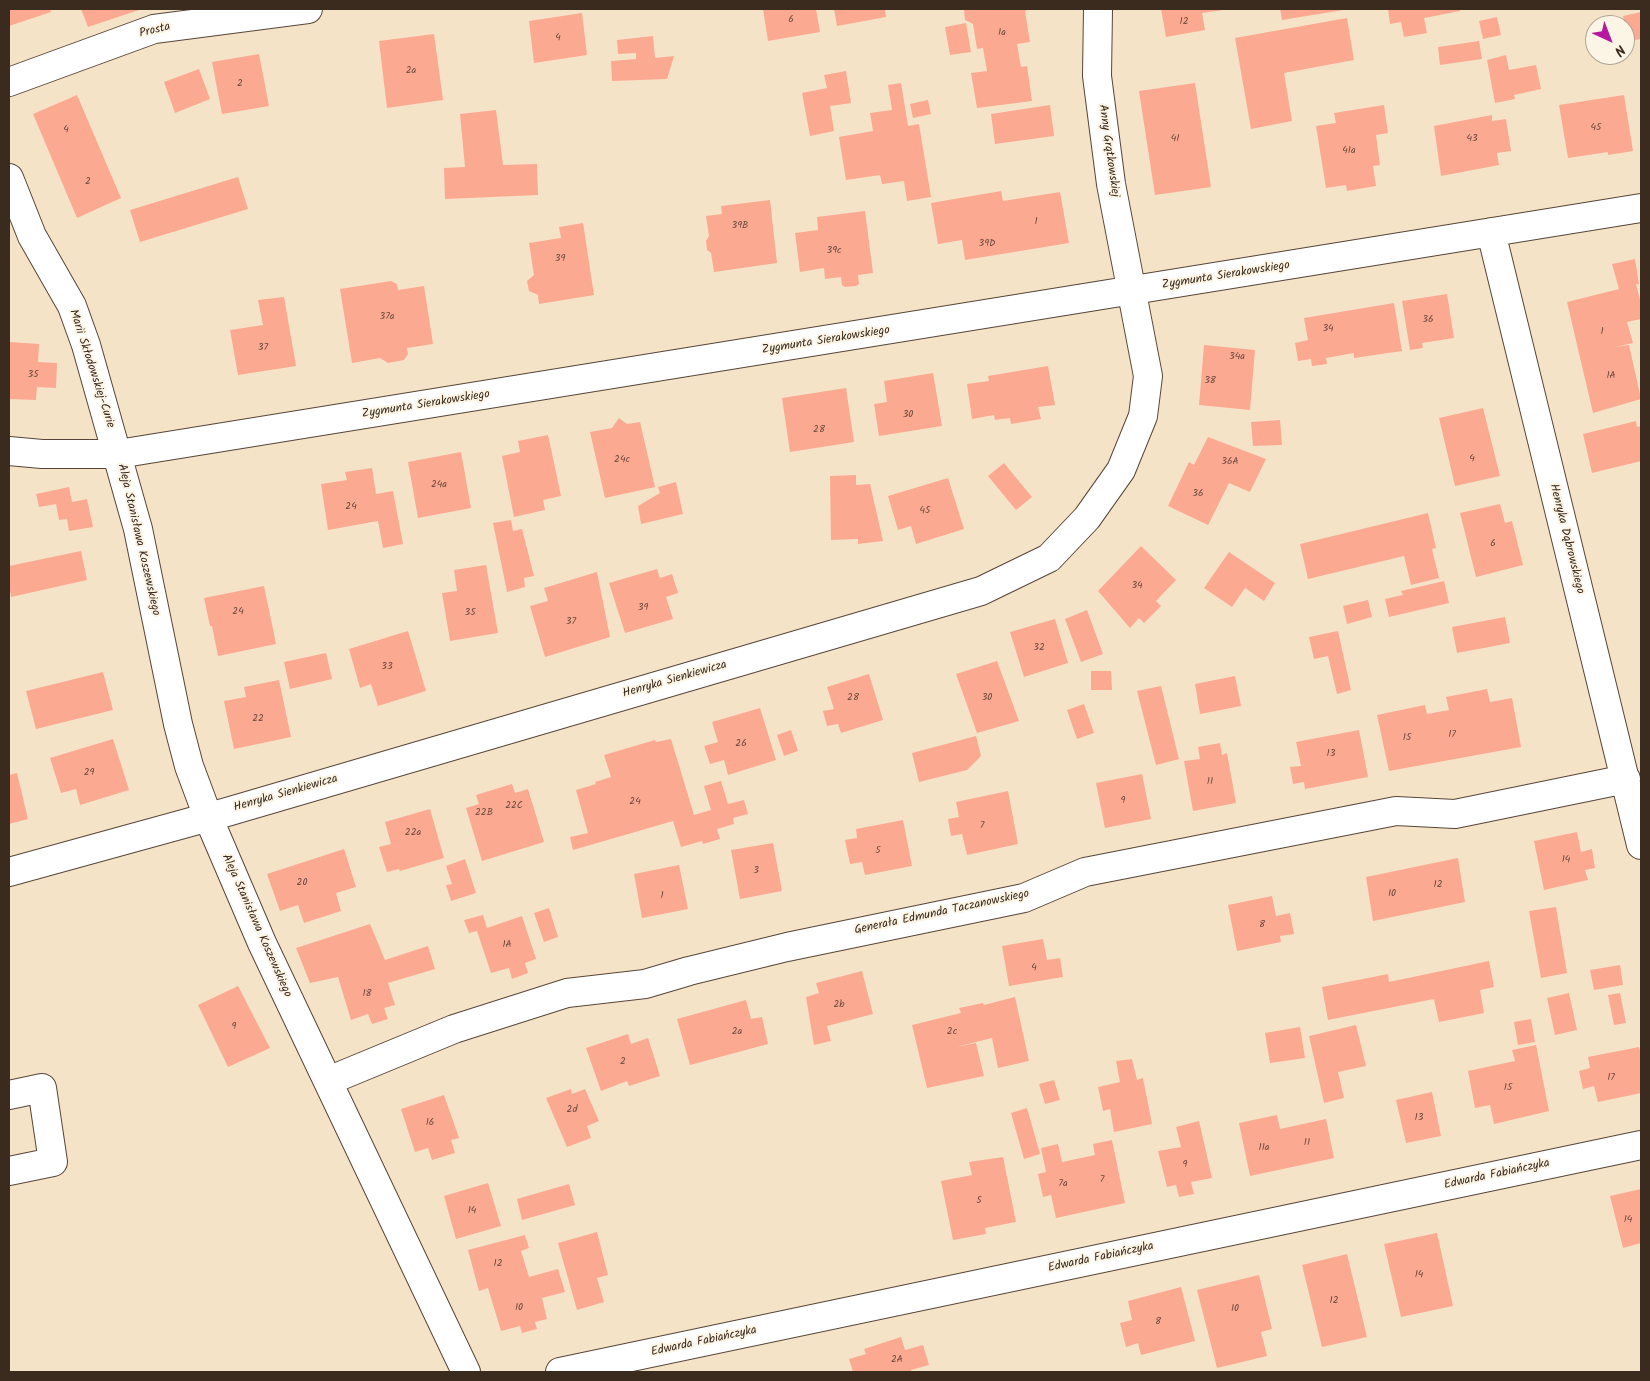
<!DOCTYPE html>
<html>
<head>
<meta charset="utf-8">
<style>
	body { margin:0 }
	#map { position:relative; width:1650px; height:1381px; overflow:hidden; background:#f5e3c8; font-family:Kalam,sans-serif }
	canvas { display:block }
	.frame { position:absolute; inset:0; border:10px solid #3b2a1e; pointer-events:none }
	.north { position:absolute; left:1585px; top:15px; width:50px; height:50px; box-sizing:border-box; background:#fcf5e5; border:1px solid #afa495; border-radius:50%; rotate:137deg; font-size:14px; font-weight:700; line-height:20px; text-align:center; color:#3b2a1e }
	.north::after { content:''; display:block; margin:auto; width:18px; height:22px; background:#b5179e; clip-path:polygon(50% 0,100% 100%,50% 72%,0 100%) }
</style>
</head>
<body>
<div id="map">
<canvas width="1650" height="1381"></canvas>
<div class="frame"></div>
<div class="north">N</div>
</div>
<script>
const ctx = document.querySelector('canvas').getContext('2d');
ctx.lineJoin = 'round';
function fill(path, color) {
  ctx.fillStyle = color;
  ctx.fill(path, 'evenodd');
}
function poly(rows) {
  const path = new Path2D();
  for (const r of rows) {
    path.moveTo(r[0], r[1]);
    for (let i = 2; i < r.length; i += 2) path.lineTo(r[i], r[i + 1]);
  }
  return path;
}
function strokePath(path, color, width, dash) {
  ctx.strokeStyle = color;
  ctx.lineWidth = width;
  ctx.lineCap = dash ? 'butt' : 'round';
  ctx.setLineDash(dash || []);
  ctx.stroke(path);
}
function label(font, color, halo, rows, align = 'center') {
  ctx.font = font + ' Kalam,sans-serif';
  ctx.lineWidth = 4;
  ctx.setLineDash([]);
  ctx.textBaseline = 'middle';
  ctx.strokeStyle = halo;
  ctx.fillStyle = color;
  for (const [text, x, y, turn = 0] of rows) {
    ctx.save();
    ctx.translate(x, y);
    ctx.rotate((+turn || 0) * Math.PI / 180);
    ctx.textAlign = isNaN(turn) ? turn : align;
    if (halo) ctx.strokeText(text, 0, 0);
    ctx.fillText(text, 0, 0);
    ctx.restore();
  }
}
fill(poly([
	[9,9,50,9,51,12,9,26],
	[81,9,142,9,88,27],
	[763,9,816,9,820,32,768,41],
	[834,9,885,9,886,17,837,26],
	[964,9,1030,9,1025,11,1030,42,1017,44,1021,67,1027,66,1032,101,977,108,971,73,987,71,983,48,977,49,973,24,965,20],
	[1161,9,1223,9,1223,10,1202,13,1205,30,1166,37],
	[1280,9,1343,9,1343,10,1282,20],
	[1388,9,1460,9,1460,11,1424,18,1427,33,1404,37,1401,22,1390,24],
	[1641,12,1641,39,1628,41,1623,16],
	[582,13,587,55,534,63,529,21],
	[1497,17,1501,35,1483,39,1479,21],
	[1347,18,1354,60,1284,73,1292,121,1251,129,1235,38],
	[966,23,971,52,950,55,945,27],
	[434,34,443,100,387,108,379,41],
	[653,36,655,58,674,56,667,79,612,81,611,61,636,59,636,53,618,54,617,40],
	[1479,41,1482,59,1440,65,1438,47],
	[259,54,269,106,222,114,212,62],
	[1506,55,1509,70,1536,65,1541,89,1514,95,1515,99,1495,103,1487,60],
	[199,69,210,99,175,113,164,82],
	[846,71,851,103,830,106,834,131,810,136,802,93,827,88,824,75],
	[901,83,908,126,919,124,931,197,907,201,904,181,882,184,880,175,846,180,839,137,873,131,870,113,892,110,888,85],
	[1195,83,1211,187,1155,195,1139,91],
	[77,95,121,198,77,218,33,114],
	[1624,95,1633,151,1608,155,1608,152,1568,158,1559,105],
	[928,100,931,114,913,118,910,104],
	[1050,105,1054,136,995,144,991,114],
	[1384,105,1388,133,1376,135,1380,165,1373,166,1376,186,1347,191,1346,185,1326,188,1316,126,1336,123,1334,113],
	[496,110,503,165,537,164,538,195,445,199,444,168,465,167,460,114],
	[1492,115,1492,121,1506,119,1511,151,1497,153,1499,165,1441,176,1434,126],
	[238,177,248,209,140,242,130,210],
	[1001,191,1003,201,1060,192,1069,243,965,260,962,240,938,244,931,203],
	[770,200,777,263,714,272,711,253,707,250,706,241,709,236,706,216,722,214,721,206],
	[865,211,873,273,858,275,859,284,856,286,845,287,842,285,841,277,825,279,824,268,800,272,795,233,818,230,817,217],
	[583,223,594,295,539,304,538,295,529,291,527,281,534,275,529,243,561,238,559,227],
	[1635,259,1639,284,1636,284,1641,304,1641,319,1627,322,1633,343,1615,347,1629,345,1641,399,1593,413,1567,302,1619,289,1612,264],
	[391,281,397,284,398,290,424,286,433,344,407,348,408,354,404,360,388,363,380,358,352,363,340,289],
	[1447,294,1454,338,1422,343,1423,348,1410,350,1402,301],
	[284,297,296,366,238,375,230,330,263,325,258,300],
	[1394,303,1402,351,1354,358,1354,353,1326,358,1327,364,1312,366,1311,359,1298,361,1295,343,1308,340,1304,318],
	[9,342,39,344,38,362,57,363,56,388,37,387,36,400,9,399],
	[1204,345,1255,350,1250,410,1199,405],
	[1048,366,1055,405,1038,407,1041,419,1011,424,1010,418,995,420,994,415,972,419,967,384,989,381,988,376],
	[933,373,942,426,879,436,874,404,887,402,884,381],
	[846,388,854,442,790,452,782,398],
	[1483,408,1500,476,1455,486,1439,418],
	[619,418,627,424,640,422,655,487,605,498,590,432,612,428],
	[1280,420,1282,445,1253,446,1251,422],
	[1636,421,1637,427,1641,426,1641,461,1592,473,1583,434],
	[548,435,561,496,543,500,545,510,514,517,502,456,520,452,518,441],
	[1208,437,1266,459,1250,492,1229,483,1208,525,1168,506,1189,462,1194,465],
	[461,452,471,508,418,518,408,462],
	[1004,463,1032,497,1016,510,988,476],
	[372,468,376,494,393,491,403,544,383,548,378,521,328,530,321,484,347,480,345,472],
	[856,475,856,485,870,484,883,541,858,544,858,539,831,540,830,476],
	[948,478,964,529,916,544,911,526,898,530,888,496],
	[676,482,683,514,641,524,638,506,660,493,658,487],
	[69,487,72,502,87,499,93,527,69,531,67,519,59,520,56,504,39,507,36,494],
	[1500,504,1505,523,1512,521,1523,565,1476,577,1460,513],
	[1428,513,1436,548,1432,549,1439,578,1411,585,1404,556,1308,579,1300,544],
	[511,520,513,531,522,529,534,576,524,578,525,587,507,592,493,523],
	[1141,546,1176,580,1156,601,1161,606,1144,623,1139,618,1130,628,1098,591],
	[81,551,87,580,11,597,9,584,9,566],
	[1229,552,1275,583,1264,601,1245,588,1232,607,1204,588],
	[486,565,498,633,450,641,442,593,457,591,454,570],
	[657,569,660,578,672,574,678,593,666,597,673,619,625,633,609,583],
	[597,572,610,637,545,657,530,606,548,601,544,588],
	[1444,581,1449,603,1389,617,1385,599,1403,595,1401,591],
	[264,586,276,644,218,656,212,626,210,626,204,598],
	[1368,600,1372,617,1347,624,1343,606],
	[1087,610,1103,654,1081,662,1065,619],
	[1505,617,1510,643,1457,653,1452,627],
	[1055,619,1068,663,1024,677,1010,632],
	[408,631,426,691,378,706,371,684,360,688,349,649],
	[1338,631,1351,690,1337,694,1328,656,1314,659,1309,637],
	[326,653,332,679,290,689,284,662],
	[997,661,1019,721,977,733,956,674],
	[1091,671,1111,671,1112,690,1091,690],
	[103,672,113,710,36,729,26,691],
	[869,674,883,720,841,733,838,724,827,726,823,711,834,709,827,687],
	[1235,676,1241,706,1200,714,1195,684],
	[279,680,291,737,234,749,224,701,246,697,244,687],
	[1161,686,1179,759,1156,765,1137,691],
	[1487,689,1490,702,1512,698,1521,747,1389,771,1377,715,1425,705,1427,714,1449,710,1446,697],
	[1084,704,1094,733,1077,739,1067,710],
	[760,708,776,760,728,775,724,760,710,764,704,746,718,742,712,722],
	[791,730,798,751,784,756,777,735],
	[1359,730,1368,777,1305,789,1304,782,1293,784,1290,767,1301,766,1296,742],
	[976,736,981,756,967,770,919,782,912,753],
	[113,739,129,790,80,805,76,789,61,793,50,758],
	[671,739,694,815,711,810,704,786,721,781,728,804,744,800,748,814,733,818,734,824,717,829,720,839,703,844,702,841,681,847,673,821,573,850,570,837,588,833,576,790,596,784,595,782,611,777,604,755,655,740,656,742],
	[1220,743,1222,755,1227,753,1236,803,1193,811,1184,761,1200,759,1198,747],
	[17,773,28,819,9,824,9,775],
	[1142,774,1151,819,1105,828,1096,783],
	[512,784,515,793,528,789,544,842,482,861,466,808,479,804,476,795],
	[1008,791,1018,844,967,855,962,834,951,836,948,819,959,817,956,802],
	[430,809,444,858,400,871,399,869,387,872,379,847,391,844,385,822],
	[903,820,912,866,865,875,862,862,850,864,845,840,857,838,856,829],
	[1577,832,1581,852,1592,849,1595,868,1585,870,1588,880,1544,890,1534,841],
	[773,843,782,891,740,899,731,850],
	[344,849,356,887,336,893,341,911,304,923,298,905,280,911,267,874],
	[1458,858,1465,902,1373,921,1366,877],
	[465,859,476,893,451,901,446,885,452,884,446,866],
	[679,865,688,909,642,918,634,874],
	[1272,896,1276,916,1290,913,1294,934,1280,936,1281,942,1237,951,1228,905],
	[1556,907,1567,973,1541,978,1529,911],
	[549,908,558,937,544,942,534,913],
	[483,915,487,928,522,916,536,959,525,963,528,973,512,979,509,968,491,973,477,931,469,933,464,920],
	[370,924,385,960,428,946,435,969,388,983,395,1005,384,1008,388,1019,372,1024,368,1014,351,1020,338,977,310,983,296,948],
	[1043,939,1047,960,1060,958,1063,977,1009,986,1002,946],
	[1489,961,1494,987,1480,990,1484,1013,1439,1022,1434,999,1328,1020,1322,987,1388,974,1389,982],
	[1620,965,1623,985,1594,990,1590,970],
	[862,971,873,1014,827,1026,831,1041,814,1045,806,997,819,993,816,983],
	[238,986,270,1048,228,1067,198,1005],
	[1569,993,1577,1030,1555,1035,1547,998],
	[1620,993,1626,1023,1614,1025,1608,995],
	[1015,997,1029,1061,998,1068,992,1038,956,1047,976,1043,984,1076,927,1088,912,1025,961,1013,959,1008,983,1003,984,1005],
	[746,1000,751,1019,762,1017,768,1044,690,1065,677,1019],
	[1531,1019,1535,1042,1518,1045,1514,1022],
	[1356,1025,1366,1066,1338,1072,1344,1098,1324,1103,1309,1036],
	[1300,1027,1305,1058,1270,1063,1265,1033],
	[628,1034,631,1044,648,1038,660,1076,629,1086,627,1081,601,1091,586,1048],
	[1536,1045,1549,1111,1494,1124,1490,1105,1475,1108,1468,1071,1515,1061,1512,1050],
	[1639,1047,1641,1055,1641,1093,1598,1102,1594,1086,1583,1089,1579,1071,1590,1068,1588,1057],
	[1132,1059,1137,1080,1143,1078,1152,1124,1114,1132,1110,1109,1103,1111,1098,1087,1120,1082,1116,1061],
	[1054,1080,1060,1100,1045,1104,1039,1084],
	[571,1089,572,1094,585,1089,599,1121,587,1126,591,1138,567,1147,546,1098],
	[1432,1092,1441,1136,1406,1143,1396,1100],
	[444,1095,459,1138,451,1140,455,1153,432,1160,428,1148,415,1152,401,1109],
	[1027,1108,1040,1154,1024,1159,1011,1113],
	[1277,1115,1280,1129,1326,1119,1334,1158,1250,1176,1239,1123],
	[1199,1121,1212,1178,1191,1182,1194,1194,1179,1197,1176,1185,1167,1187,1158,1151,1181,1147,1176,1127],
	[1112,1140,1125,1203,1056,1218,1051,1195,1043,1197,1038,1174,1046,1172,1041,1148,1058,1144,1062,1162,1095,1155,1093,1144],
	[1003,1157,1016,1222,985,1228,986,1234,953,1240,941,1181,972,1175,969,1162],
	[488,1183,501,1226,456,1239,444,1196],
	[569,1184,575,1205,522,1220,517,1199],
	[1641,1189,1641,1243,1623,1248,1610,1196],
	[597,1232,608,1275,597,1278,604,1302,577,1310,558,1243],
	[1437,1233,1453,1306,1401,1317,1384,1244],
	[525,1235,529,1248,521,1251,529,1277,558,1269,565,1292,542,1298,547,1319,535,1322,537,1329,522,1333,520,1326,501,1331,488,1288,479,1291,468,1250],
	[1347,1254,1367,1337,1322,1347,1302,1265],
	[1259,1275,1272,1329,1261,1332,1267,1356,1217,1368,1197,1290],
	[1181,1287,1195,1341,1141,1355,1138,1343,1126,1347,1120,1323,1132,1320,1128,1301],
	[901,1337,905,1350,923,1345,929,1365,911,1370,912,1372,853,1372,849,1359,866,1354,864,1349]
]), '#fca992');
const minor = poly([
	[9,82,154,29,308,9],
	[9,178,32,236,72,306,86,345,138,529,178,724,189,766,208,817,262,943,466,1372],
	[1491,232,1641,845],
	[9,451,42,454,118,454,1641,208],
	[9,872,227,812,981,591,1049,558,1087,518,1121,470,1143,416,1148,376,1111,184,1097,76,1098,9],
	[328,1081,454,1029,567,993,645,984,689,971,787,947,1024,898,1085,872,1396,811,1455,814,1626,779],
	[9,1095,42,1088,53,1162,9,1171],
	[560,1372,1641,1145]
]);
strokePath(minor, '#574638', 30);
strokePath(minor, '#fff', 28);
label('10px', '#6b4a3b', null, [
	["6",791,20],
	["12",1184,22],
	["1a",1002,33],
	["4",558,38],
	["2a",411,71],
	["2",240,84],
	["45",1596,128],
	["4",66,130],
	["41",1175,139],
	["43",1472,139],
	["41a",1349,151],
	["2",88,182],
	["1",1036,222],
	["39B",740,226],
	["39D",987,244],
	["39c",834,251],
	["39",560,259],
	["37a",387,317],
	["36",1428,320],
	["34",1328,329],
	["1",1602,332],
	["37",263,348],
	["34a",1237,357],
	["35",33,375],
	["1A",1611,376],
	["38",1210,381],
	["30",908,415],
	["28",819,430],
	["4",1472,459],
	["24c",622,460],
	["36A",1230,462],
	["24a",439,485],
	["36",1198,494],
	["24",351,507],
	["45",925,511],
	["6",1493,544],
	["34",1137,586],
	["39",643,608],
	["24",238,612],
	["35",470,613],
	["37",571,622],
	["32",1039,648],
	["33",387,667],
	["28",853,698],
	["30",987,698],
	["22",258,719],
	["17",1452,735],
	["15",1407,738],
	["26",741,744],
	["13",1331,754],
	["29",89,773],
	["11",1210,782],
	["9",1123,801],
	["24",635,802],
	["22C",514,806],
	["22B",484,813],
	["7",982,826],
	["22a",413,833],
	["5",878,851],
	["14",1566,860],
	["3",756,871],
	["20",302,883],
	["12",1438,885],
	["10",1392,894],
	["1",662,896],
	["8",1262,925],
	["1A",507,945],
	["4",1034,968],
	["18",367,994],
	["2b",839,1005],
	["9",234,1027],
	["2a",737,1032],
	["2c",952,1032],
	["2",623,1062],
	["17",1611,1078],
	["15",1508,1088],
	["2d",572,1110],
	["13",1419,1118],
	["16",430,1123],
	["11",1307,1143],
	["11a",1264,1148],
	["9",1185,1165],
	["7",1102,1180],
	["7a",1063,1184],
	["5",979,1201],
	["14",472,1211],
	["14",1628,1220],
	["12",498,1264],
	["14",1419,1275],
	["12",1334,1301],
	["10",519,1308],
	["10",1235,1309],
	["8",1158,1322],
	["2A",897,1360]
]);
label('12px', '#3b2a1e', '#fcf5e5', [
	["Prosta",155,31,-14],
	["Anny Grątkowskiej",1108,151,82],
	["Zygmunta Sierakowskiego",1226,276,-9],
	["Zygmunta Sierakowskiego",826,341,-9],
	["Marii Skłodowskiej-Curie",91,369,72],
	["Zygmunta Sierakowskiego",426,405,-9],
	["Henryka Dąbrowskiego",1566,539,76],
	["Aleja Stanisława Koszewskiego",138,540,77],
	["Henryka Sienkiewicza",675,680,-16],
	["Henryka Sienkiewicza",286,794,-16],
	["Generała Edmunda Taczanowskiego",942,913,-12],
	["Aleja Stanisława Koszewskiego",256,926,66],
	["Edwarda Fabiańczyka",1497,1175,-12],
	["Edwarda Fabiańczyka",1101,1258,-12],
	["Edwarda Fabiańczyka",704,1342,-12]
]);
</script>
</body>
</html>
